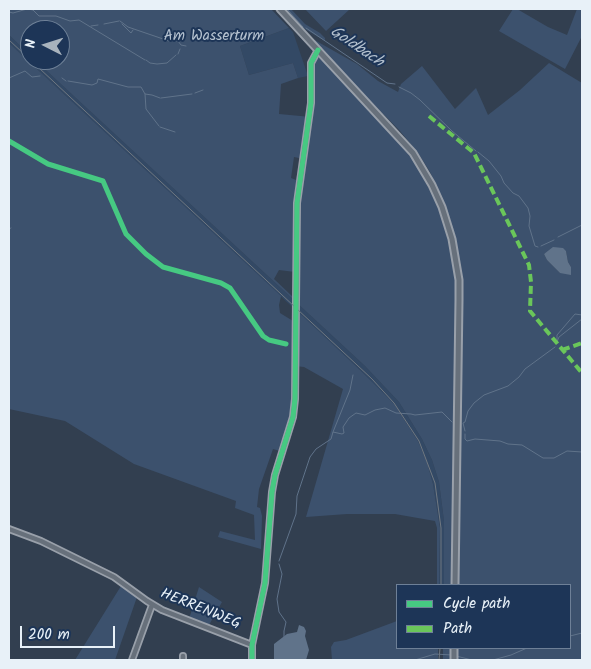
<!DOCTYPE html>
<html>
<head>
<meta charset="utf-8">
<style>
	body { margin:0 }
	#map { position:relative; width:591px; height:669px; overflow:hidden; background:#323f50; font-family:Kalam,sans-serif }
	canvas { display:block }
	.frame { position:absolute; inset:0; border:10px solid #e8f1f8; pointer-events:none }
	.legend { position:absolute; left:396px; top:584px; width:175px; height:65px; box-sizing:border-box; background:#1d3557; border:1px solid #6e8097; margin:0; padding:6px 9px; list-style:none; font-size:15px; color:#e8f1f8 }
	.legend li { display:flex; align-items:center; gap:10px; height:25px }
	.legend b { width:25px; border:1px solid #6e8097 }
	.north { position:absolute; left:20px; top:20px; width:50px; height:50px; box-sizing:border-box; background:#1d3557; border:1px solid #6e8097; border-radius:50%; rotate:275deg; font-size:14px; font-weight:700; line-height:20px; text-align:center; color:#e8f1f8 }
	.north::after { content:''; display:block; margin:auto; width:18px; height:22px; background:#a8b3bd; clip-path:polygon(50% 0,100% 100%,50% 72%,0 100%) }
	.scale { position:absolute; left:20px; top:626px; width:95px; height:22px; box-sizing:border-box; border:2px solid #e8f1f8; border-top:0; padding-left:6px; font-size:15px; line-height:18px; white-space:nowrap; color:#e8f1f8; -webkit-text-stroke:4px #1d3557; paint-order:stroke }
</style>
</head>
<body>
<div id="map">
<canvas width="591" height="669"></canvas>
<div class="frame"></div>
<ul class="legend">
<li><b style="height:6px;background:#46c982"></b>Cycle path</li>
<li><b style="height:6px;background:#6ac65a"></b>Path</li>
</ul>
<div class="north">N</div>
<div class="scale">200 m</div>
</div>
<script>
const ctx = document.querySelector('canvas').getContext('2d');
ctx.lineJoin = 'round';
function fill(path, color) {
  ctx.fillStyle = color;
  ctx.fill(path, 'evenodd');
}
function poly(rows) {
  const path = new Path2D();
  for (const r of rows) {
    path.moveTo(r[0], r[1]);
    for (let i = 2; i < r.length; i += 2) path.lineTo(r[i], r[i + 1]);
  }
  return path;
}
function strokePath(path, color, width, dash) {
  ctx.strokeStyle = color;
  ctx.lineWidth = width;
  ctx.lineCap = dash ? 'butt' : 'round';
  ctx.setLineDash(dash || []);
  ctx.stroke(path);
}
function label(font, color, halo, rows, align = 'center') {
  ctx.font = font + ' Kalam,sans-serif';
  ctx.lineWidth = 4;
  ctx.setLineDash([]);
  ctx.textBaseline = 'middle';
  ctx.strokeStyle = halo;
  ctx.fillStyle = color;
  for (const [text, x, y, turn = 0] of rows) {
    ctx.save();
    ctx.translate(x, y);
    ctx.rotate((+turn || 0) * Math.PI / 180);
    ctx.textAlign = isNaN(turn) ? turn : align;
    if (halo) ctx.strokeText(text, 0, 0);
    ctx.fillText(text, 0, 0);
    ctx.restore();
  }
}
fill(poly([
	[289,28,293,32,308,76,298,78,293,63,249,75,240,46],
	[9,35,30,55,30,60,35,60,75,97,365,366,399,402,422,439,432,460,439,482,444,521,444,585,439,585,440,527,433,484,427,462,418,441,400,413,361,371,9,43]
]), '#334965');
fill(poly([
	[9,9,271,9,289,28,240,46,249,75,293,63,298,78,281,84,279,114,311,117,314,98,313,64,317,58,321,57,412,158,439,206,450,244,455,273,456,314,452,520,454,521,453,585,444,585,444,521,439,482,432,460,422,439,399,402,365,366,35,60,60,60,60,30,30,30,30,55,9,35],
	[294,157,299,158,300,160,296,180,291,178],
	[279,270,295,272,293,297,274,279],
	[283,9,291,9,305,24,320,33,325,38,325,41,300,26],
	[305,9,350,9,326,31],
	[513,9,517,9,548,27,567,35,577,9,582,9,582,36,565,69,499,31],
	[311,38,357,64,378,81,398,92,401,84,422,66,455,109,476,88,488,115,520,90,549,63,582,83,582,660,458,660,458,648,570,648,570,585,458,585,462,291,459,261,451,222,430,172,418,153,400,131,328,58,310,39],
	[555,249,566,251,568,262,571,267,560,273,547,260,544,254],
	[9,43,281,296,279,305,280,313,293,321,294,308,361,371,395,405,418,441,427,462,433,484,440,528,439,585,437,585,437,528,435,521,395,514,347,514,306,517,343,389,304,367,295,366,292,417,280,451,273,449,259,489,257,507,260,508,262,516,261,549,218,537,220,531,255,540,254,515,235,508,236,501,134,464,65,421,9,409],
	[121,586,137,597,115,660,75,660],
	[199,587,222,602,209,625,189,619],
	[397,621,397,648,438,648,438,660,332,660,331,647,334,642,346,640],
	[443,648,452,648,452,660,443,660]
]), '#3c516d');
fill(poly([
	[553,247,563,248,566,251,568,262,571,267,571,275,560,273,547,260,544,254],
	[299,625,304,627,306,631,305,636,309,650,306,660,274,660,274,644,287,634,297,632]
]), '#60738a');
strokePath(poly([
	[28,9,33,10,39,16,56,16,70,21,79,20,145,60],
	[287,9,303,27],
	[9,12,13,13,27,9],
	[120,21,128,27,169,41],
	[104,24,119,21],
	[122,24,131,33,133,30],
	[91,26,98,25],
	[306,28,387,83,395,84],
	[170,40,178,41,181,45,186,46],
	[178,54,180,49],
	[146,60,150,63,157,64,167,63,176,55],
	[9,78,25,71,32,77,40,76],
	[62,78,66,81],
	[68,81,92,85,97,83,98,79,128,87,141,87,145,94,152,95,160,98],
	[399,87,411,93,420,100,452,131,476,151],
	[195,93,203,90],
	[145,94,146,109,159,126],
	[161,98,192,94],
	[160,127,175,132],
	[478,152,489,161,501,176,504,183,513,193,519,196,528,208,530,216,529,226,535,246,538,247],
	[9,229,11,228],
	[558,237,582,225],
	[541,246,554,240],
	[557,341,557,335,575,314,582,315],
	[557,342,559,337,582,319],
	[465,431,463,423,465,422,468,411,474,403,484,395,508,386,519,377,525,369,555,347],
	[333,432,350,390,353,375],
	[465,434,465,439,467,441,475,439,500,441,508,444,522,445,543,458,554,458,567,451,582,452],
	[279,561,296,514,297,496,310,457,316,449,331,439,333,432,342,434,344,433,343,427,349,418,356,413,365,415,375,410,385,408,396,413,411,414,415,415,442,412,452,422],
	[279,564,282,574,277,599,279,612,286,622,284,631,284,638],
	[570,636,582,633],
	[456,656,472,660],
	[415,660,435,654,452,655],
	[493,660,511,655,527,648]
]), '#60738a', 1);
const minor = poly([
	[9,529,41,541,114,577,147,601,162,610,252,645],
	[183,656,183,660],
	[132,660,152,605],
	[252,660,252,645,265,583,272,492,275,475,293,417,295,399,297,203,311,103,311,63,318,50]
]);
const major = poly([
	[280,9,413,153,432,185,442,207,452,239,459,280,459,300,455,585],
	[454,660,454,648]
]);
strokePath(minor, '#99a0aa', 8);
strokePath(major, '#99a0aa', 9);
strokePath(minor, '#67707b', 4.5);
strokePath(major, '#67707b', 5);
strokePath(poly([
	[9,40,372,379,394,403,419,441,435,483,441,528,441,585],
	[439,660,440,648]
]), '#707881', 1);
strokePath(poly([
	[429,116,474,153,529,265,531,282,530,311,582,373],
	[562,350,582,343]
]), '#6ac65a', 4, [8, 4]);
strokePath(poly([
	[9,141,48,164,103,181,126,234,146,254,163,267,221,283,230,288,263,336,269,340,286,344],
	[252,660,252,645,265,583,272,492,275,475,293,417,295,399,297,203,311,103,311,63,318,50]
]), '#46c982', 5);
label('15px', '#b5c2d0', '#1d3557', [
	["Am Wasserturm",214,37]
]);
label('15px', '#e8f1f8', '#1d3557', [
	["HERRENWEG",200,610,22]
]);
label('italic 16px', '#b4c1ce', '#1d3557', [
	["Goldbach",356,48,34]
]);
</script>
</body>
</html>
